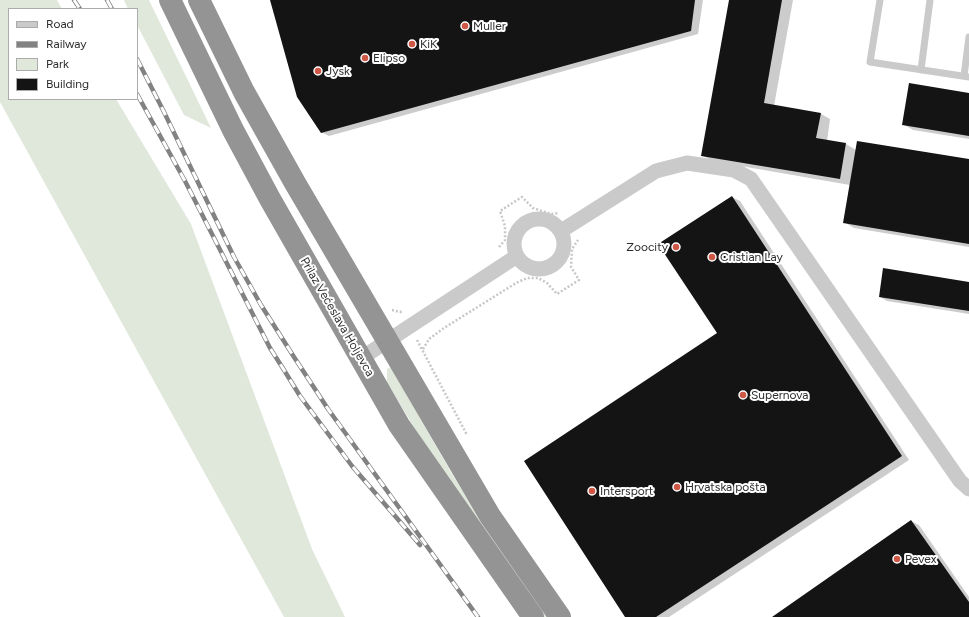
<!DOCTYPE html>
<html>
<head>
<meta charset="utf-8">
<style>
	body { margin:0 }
	#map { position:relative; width:969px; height:617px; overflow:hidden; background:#fff; font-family:Figtree,sans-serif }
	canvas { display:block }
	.legend { position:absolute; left:8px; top:8px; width:130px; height:92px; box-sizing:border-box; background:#fff; border:1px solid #ababab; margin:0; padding:5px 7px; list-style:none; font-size:12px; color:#2d2d2d }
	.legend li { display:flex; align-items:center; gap:8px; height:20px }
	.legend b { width:20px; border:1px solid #ababab }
</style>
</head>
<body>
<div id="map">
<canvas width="969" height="617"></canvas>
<ul class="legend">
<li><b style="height:5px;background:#cacaca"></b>Road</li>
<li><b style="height:5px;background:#828282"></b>Railway</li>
<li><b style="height:11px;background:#e0e8dc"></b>Park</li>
<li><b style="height:11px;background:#141414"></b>Building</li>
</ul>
</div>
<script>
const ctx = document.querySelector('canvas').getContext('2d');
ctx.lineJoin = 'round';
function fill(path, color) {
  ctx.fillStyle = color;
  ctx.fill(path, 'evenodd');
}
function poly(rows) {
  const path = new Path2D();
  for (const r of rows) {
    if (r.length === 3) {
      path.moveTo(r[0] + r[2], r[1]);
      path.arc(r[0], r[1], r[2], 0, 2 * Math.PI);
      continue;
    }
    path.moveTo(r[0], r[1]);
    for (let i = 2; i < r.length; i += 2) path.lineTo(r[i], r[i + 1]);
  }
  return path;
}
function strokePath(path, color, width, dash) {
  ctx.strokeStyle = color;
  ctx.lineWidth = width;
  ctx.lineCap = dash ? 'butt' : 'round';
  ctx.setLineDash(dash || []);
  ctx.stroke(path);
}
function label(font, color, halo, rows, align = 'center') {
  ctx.font = font + ' Figtree,sans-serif';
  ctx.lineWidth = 4;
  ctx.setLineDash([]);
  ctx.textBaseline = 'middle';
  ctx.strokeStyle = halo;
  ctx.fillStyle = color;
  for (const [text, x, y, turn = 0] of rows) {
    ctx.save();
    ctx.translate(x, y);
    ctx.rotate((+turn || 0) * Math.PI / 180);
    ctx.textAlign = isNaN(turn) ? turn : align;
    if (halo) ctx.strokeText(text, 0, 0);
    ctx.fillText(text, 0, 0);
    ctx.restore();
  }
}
fill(poly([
	[0,0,57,0,62,9,9,9,9,99,116,99,191,224,312,549,345,617,284,617,0,102],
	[124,0,149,0,211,128,184,115,137,25,137,9,128,9],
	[391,367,452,474,484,525,549,617,544,617,523,589,427,449,387,382,387,369]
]), '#e0e8dc');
fill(poly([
	[271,0,703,0,698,34,329,136,321,132],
	[730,0,793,0,774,106,821,114,830,119,827,141,846,144,856,150,969,160,969,247,854,228,844,222,850,185,712,161,702,155],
	[969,94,969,139,913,130,903,124],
	[732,197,740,201,909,460,669,617,626,617,718,334],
	[969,283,969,314,887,301,880,297],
	[911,521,919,525,969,597,969,617,773,617]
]), '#0003');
fill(poly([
	[270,0,695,0,691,31,321,133,297,97],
	[729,0,782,0,764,103,821,113,816,138,846,143,840,179,701,156],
	[909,83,969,93,969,136,902,125],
	[857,141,969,159,969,244,843,223],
	[732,196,902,456,656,617,625,617,524,461,717,333,658,244],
	[883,268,969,282,969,311,879,297],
	[911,520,969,602,969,617,772,617]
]), '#141414');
strokePath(poly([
	[499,247,505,240,505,226,500,211,522,197,533,208,551,214,559,213],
	[392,310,400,312,403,311],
	[417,340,467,435],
	[423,349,429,339,444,328,516,283,527,278,538,278,547,283,557,294,579,280,571,267,572,249,578,240]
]), '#c7c7c7', 2.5, [2, 2]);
strokePath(poly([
	[880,0,870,62,969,77],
	[921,70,930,0],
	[964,76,969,37]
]), '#cacaca', 7);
strokePath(poly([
	[539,244,25],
	[561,231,656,171,687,163,734,170,751,179,960,481,969,489],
	[360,359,517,256]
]), '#cacaca', 15);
strokePath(poly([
	[170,0,233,130,270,199,399,425,533,617],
	[199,0,244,92,295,183,428,410,490,516,560,617]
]), '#949494', 22);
const rail = poly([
	[74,0,80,9],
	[107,0,112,9],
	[137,59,164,112,234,257,261,305,294,357,328,409,478,617],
	[137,94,185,181,270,348,284,370,300,396,352,466,420,545]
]);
strokePath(rail, '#828282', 4.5);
strokePath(rail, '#fff', 3, [9]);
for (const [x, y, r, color] of [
	[465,26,4,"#ce5745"],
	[412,44,4,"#ce5745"],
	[365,58,4,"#ce5745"],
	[318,71,4,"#ce5745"],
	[676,247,4,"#ce5745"],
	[712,257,4,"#ce5745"],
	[743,395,4,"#ce5745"],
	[677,487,4,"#ce5745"],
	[592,491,4,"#ce5745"],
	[897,559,4,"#ce5745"]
]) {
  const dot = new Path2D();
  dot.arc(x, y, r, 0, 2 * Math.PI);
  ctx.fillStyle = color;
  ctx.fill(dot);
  strokePath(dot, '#fff', 1.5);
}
label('12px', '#2d2d2d', '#fff', [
	["Muller",473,26],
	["KiK",420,44],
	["Elipso",373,58],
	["Jysk",326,71],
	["Zoocity",668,247,"right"],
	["Cristian Lay",720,257],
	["Supernova",751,395],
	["Hrvatska pošta",685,487],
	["Intersport",600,491],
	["Pevex",905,559]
], 'left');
label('12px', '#2d2d2d', '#fff', [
	["Prilaz Većeslava Holjevca",337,317,60]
]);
</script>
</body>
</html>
